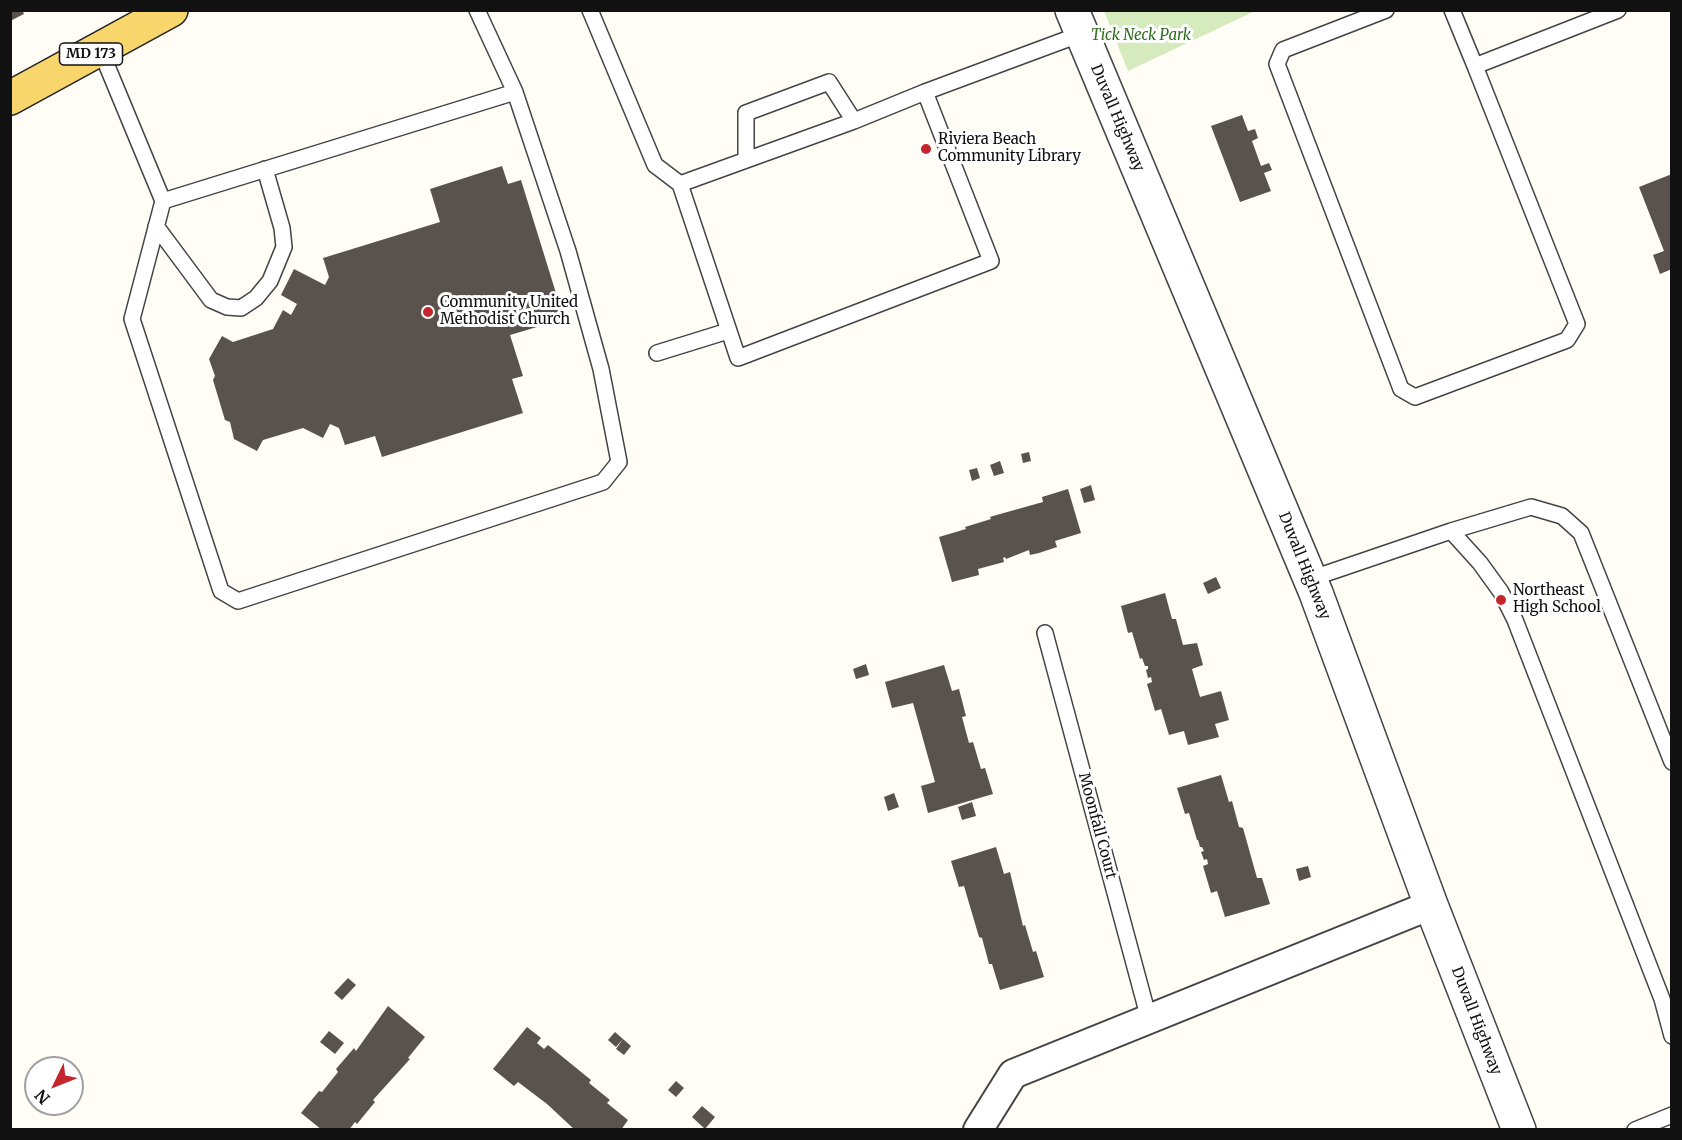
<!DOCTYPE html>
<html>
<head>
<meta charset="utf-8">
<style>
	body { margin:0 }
	#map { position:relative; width:1682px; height:1140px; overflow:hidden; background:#fffdf5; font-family:Merriweather,serif }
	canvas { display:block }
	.frame { position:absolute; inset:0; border:12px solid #111; pointer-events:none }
	.north { position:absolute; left:24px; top:1056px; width:60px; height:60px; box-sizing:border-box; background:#fff; border:2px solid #a0a0a0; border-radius:50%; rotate:227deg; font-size:16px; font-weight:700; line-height:24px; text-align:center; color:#111 }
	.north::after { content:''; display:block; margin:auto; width:21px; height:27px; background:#c4262e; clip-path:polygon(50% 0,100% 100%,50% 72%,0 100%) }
</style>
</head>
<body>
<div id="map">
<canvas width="1682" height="1140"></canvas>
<div class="frame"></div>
<div class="north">N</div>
</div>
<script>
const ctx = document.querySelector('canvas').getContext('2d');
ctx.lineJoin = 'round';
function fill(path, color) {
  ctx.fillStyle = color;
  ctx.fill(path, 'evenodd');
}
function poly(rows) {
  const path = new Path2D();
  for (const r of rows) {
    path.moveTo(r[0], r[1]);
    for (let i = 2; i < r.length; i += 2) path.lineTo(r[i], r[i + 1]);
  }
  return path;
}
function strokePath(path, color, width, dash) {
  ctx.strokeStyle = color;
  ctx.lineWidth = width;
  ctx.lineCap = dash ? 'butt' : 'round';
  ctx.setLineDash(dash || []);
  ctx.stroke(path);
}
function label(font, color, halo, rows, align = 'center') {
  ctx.font = font + ' Merriweather,serif';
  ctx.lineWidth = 6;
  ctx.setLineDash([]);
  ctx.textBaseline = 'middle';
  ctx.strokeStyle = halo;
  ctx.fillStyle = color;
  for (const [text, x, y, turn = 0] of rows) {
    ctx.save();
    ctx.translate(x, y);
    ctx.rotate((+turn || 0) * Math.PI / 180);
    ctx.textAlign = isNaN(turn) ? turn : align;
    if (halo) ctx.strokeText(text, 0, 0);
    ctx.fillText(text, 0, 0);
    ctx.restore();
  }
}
fill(poly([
	[1104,11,1255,11,1128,71]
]), '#d5ebbd');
fill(poly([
	[10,10,22,10,24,14,10,21],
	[1242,115,1248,131,1255,129,1258,138,1252,141,1261,166,1269,163,1272,170,1264,173,1271,191,1240,202,1211,126],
	[502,166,508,184,521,180,564,319,510,335,523,376,512,379,523,413,382,457,375,436,345,445,339,428,330,424,323,438,303,428,263,440,257,451,234,439,230,422,225,420,213,380,215,376,209,359,222,336,233,342,273,329,283,310,291,315,297,304,281,295,294,269,325,285,329,277,323,258,440,222,430,189],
	[1672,174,1672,269,1660,274,1653,255,1664,251,1639,187],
	[1029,452,1031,461,1023,463,1021,454],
	[1000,461,1004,473,994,476,990,465],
	[977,468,980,478,972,481,969,470],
	[1091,485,1095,500,1084,503,1080,489],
	[1068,489,1081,533,1055,541,1057,547,1039,553,1030,555,1029,550,1006,559,1005,557,1003,558,1004,562,978,569,979,575,952,582,939,537,966,529,965,527,991,519,990,517,993,516,1043,502,1042,497],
	[1216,577,1221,588,1208,594,1203,583],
	[1165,593,1172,619,1176,619,1183,645,1197,643,1203,665,1192,669,1200,697,1221,691,1229,720,1215,724,1219,737,1188,745,1184,731,1169,735,1161,709,1155,711,1147,684,1152,682,1151,677,1148,678,1146,670,1148,669,1148,666,1145,666,1142,658,1140,659,1132,632,1128,633,1121,606],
	[866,664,869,675,856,679,853,669],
	[944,665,952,691,959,689,966,716,962,717,969,743,973,742,981,769,985,768,993,794,928,813,921,786,935,782,913,703,892,708,885,682],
	[1221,775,1229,802,1232,801,1239,827,1243,828,1257,878,1262,878,1270,904,1225,917,1217,891,1211,893,1203,866,1208,864,1207,859,1204,860,1201,852,1204,851,1202,847,1200,847,1198,840,1197,840,1189,813,1185,814,1177,788],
	[894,793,899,807,888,811,884,797],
	[972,802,976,816,962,820,958,807],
	[996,847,1004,874,1010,872,1023,926,1025,925,1033,952,1036,951,1044,977,1000,990,992,964,989,964,982,938,979,937,964,886,959,887,951,861],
	[1308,866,1311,877,1299,881,1296,869],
	[348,978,356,985,342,1000,334,993],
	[388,1006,425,1037,408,1058,410,1059,373,1100,375,1102,357,1124,355,1122,349,1130,322,1130,301,1113,319,1091,322,1092,338,1072,336,1069,354,1048,356,1051],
	[527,1027,541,1038,537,1043,544,1049,548,1045,591,1080,589,1083,610,1100,607,1103,628,1120,621,1130,575,1130,547,1104,518,1082,514,1086,493,1069],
	[329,1031,344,1043,335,1054,320,1042],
	[615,1032,623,1039,616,1047,608,1040],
	[623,1039,631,1046,624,1055,616,1049],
	[676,1081,684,1088,676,1097,668,1090],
	[702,1106,715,1117,705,1129,692,1117]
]), '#5a524d');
const service = poly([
	[590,10,655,165,680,184,854,121,925,92,1081,34],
	[1386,10,1283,50,1277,64,1401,389,1415,397,1567,340,1577,324,1475,66],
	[1452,10,1475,66,1618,10],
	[100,49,163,201,132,319,221,591,238,601,603,482,619,462,601,369,568,251,515,92,477,10],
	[746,158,746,113,829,82,854,121],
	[680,184,738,358,991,261,925,92],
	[163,201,515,92],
	[156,226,211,300,227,307,241,308,256,298,270,281,284,247,282,228,265,169],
	[657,353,728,331],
	[1451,531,1480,563,1501,592,1515,620,1662,999,1672,1036],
	[1310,579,1451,531,1531,507,1562,516,1581,533,1672,762],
	[1045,633,1149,1019],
	[1635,1130,1672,1115]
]);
const minor = poly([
	[978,1130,1013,1074,1431,905]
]);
const tertiary = poly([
	[1072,10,1316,593,1431,905,1519,1130]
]);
const primary = poly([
	[10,98,171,10]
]);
strokePath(service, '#444', 18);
strokePath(minor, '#444', 32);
strokePath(tertiary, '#444', 36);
strokePath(primary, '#222', 36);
strokePath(service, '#fff', 15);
strokePath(minor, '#fff', 28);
strokePath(tertiary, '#fff', 33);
strokePath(primary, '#f9d66b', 33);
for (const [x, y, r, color] of [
	[926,149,6,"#c4262e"],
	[428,312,6,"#c4262e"],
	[1501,600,6,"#c4262e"]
]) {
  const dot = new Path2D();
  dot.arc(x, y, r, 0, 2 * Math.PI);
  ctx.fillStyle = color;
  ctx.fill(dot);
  strokePath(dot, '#fff', 2);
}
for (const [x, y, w] of [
	[91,54,63]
]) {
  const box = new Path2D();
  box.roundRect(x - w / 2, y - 11, w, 22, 4.5);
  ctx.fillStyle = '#fff';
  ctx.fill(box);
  strokePath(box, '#111', 1.5);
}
label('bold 14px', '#111', null, [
	["MD 173",91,54]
]);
label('italic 15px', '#2f6b1f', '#fff', [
	["Tick Neck Park",1141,36]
]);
label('15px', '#111', '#fff', [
	["Duvall Highway",1117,118,67],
	["Duvall Highway",1304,566,68],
	["Moonfall Court",1097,826,75],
	["Duvall Highway",1476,1021,69]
]);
label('15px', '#111', '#fff', [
	["Riviera Beach",938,140],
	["Community Library",938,157],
	["Community United",440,303],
	["Methodist Church",440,320],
	["Northeast",1513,591],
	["High School",1513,608]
], 'left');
</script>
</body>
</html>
